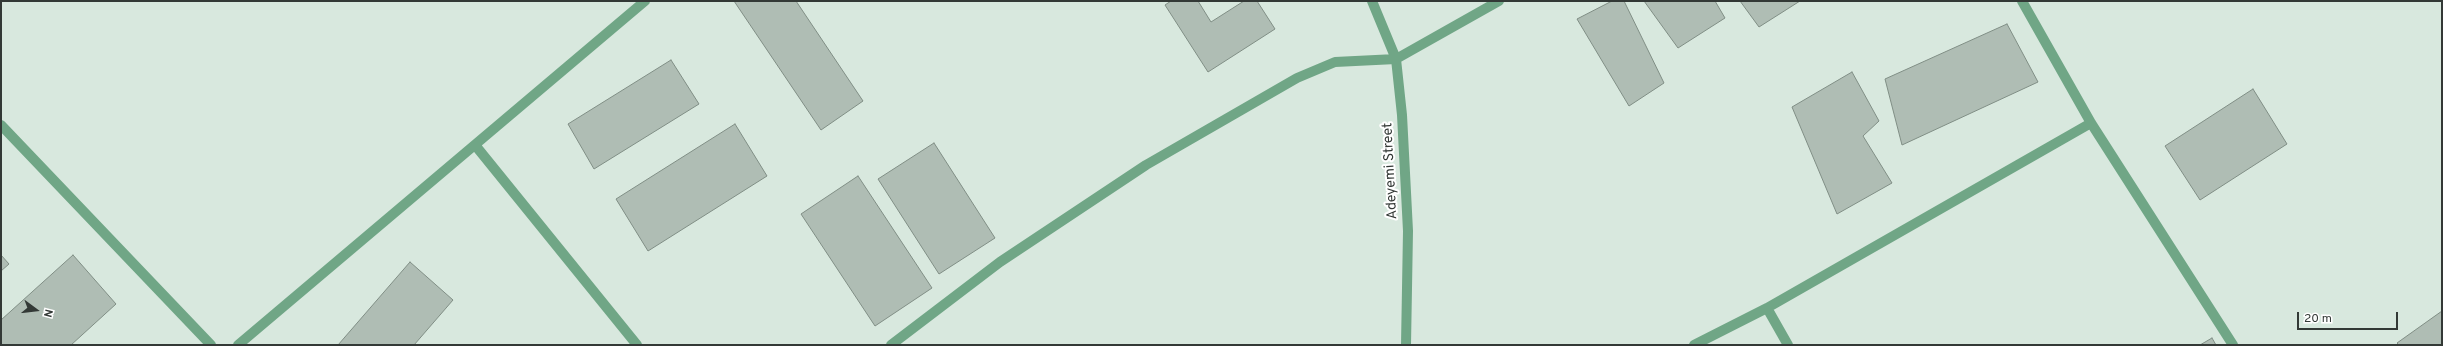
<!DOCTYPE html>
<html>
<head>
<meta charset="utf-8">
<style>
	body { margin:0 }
	#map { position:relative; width:2443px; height:346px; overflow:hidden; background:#d8e8de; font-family:Overpass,sans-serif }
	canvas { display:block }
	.frame { position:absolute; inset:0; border:2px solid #333936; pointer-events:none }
	.north { position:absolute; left:16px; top:290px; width:40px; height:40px; -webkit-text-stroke:3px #fff; paint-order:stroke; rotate:105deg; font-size:11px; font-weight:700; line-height:16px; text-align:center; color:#333936 }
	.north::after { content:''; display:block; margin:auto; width:14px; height:18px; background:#333936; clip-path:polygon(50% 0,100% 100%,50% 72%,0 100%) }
	.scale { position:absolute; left:2297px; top:312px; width:101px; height:18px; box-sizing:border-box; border:2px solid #333936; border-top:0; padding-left:5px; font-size:12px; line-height:14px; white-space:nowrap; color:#333936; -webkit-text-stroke:3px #fff; paint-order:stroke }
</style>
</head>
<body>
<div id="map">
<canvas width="2443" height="346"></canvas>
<div class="frame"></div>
<div class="north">N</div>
<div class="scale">20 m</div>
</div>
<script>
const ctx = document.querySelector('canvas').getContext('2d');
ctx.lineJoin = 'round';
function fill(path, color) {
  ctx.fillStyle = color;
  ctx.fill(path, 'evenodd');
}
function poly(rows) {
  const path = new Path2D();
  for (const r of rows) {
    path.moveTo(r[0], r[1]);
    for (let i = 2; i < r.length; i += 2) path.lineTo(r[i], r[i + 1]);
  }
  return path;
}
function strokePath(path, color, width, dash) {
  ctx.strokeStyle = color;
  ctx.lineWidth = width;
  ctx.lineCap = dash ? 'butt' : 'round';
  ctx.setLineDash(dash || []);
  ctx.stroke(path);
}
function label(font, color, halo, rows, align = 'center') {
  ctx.font = font + ' Overpass,sans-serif';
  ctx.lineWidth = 4;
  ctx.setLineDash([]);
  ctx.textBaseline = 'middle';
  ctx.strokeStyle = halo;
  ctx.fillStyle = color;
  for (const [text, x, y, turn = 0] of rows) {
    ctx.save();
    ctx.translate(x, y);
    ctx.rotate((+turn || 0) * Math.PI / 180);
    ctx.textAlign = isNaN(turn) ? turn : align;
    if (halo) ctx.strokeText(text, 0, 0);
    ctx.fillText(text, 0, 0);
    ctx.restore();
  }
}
const building = poly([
	[734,1,796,1,863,101,821,130,734,1],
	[1171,1,1198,1,1211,22,1244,1,1257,1,1275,29,1208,72,1165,5,1171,1],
	[1612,1,1624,1,1664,83,1629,106,1577,19,1612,1],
	[1644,1,1715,1,1725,18,1678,48,1644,1],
	[1740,1,1800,1,1759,27,1740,1],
	[2007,24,2038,82,1902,145,1885,79,2007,24],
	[671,60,699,104,594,169,568,124,671,60],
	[1852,72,1879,121,1863,136,1892,183,1837,214,1792,107,1852,72],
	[2253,89,2287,144,2200,200,2165,146,2253,89],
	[735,124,767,176,648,251,616,199,735,124],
	[934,143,995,238,939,274,878,179,934,143],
	[858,176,932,288,875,326,801,214,858,176],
	[1,255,9,264,1,271,1,255],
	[73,255,116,304,71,345,1,345,1,320,73,255],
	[410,262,453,300,414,345,338,345,410,262],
	[2442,311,2442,345,2399,345,2397,343,2442,311],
	[2212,338,2216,345,2200,345,2212,338]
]);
fill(building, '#afbdb4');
strokePath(building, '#808e85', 1);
strokePath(poly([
	[1372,1,1396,59,1402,115,1408,231,1406,345],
	[2022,1,2091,123,2233,345],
	[1,125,211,345],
	[475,145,637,345],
	[1767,308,1788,345],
	[238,345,645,1],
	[891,345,1000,262,1146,165,1297,78,1335,62,1396,59,1499,1],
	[1694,345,1767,308,2091,123]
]), '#70a686', 10);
label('14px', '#333936', '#fff', [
	["Adeyemi Street",1391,171,-93]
]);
</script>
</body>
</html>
